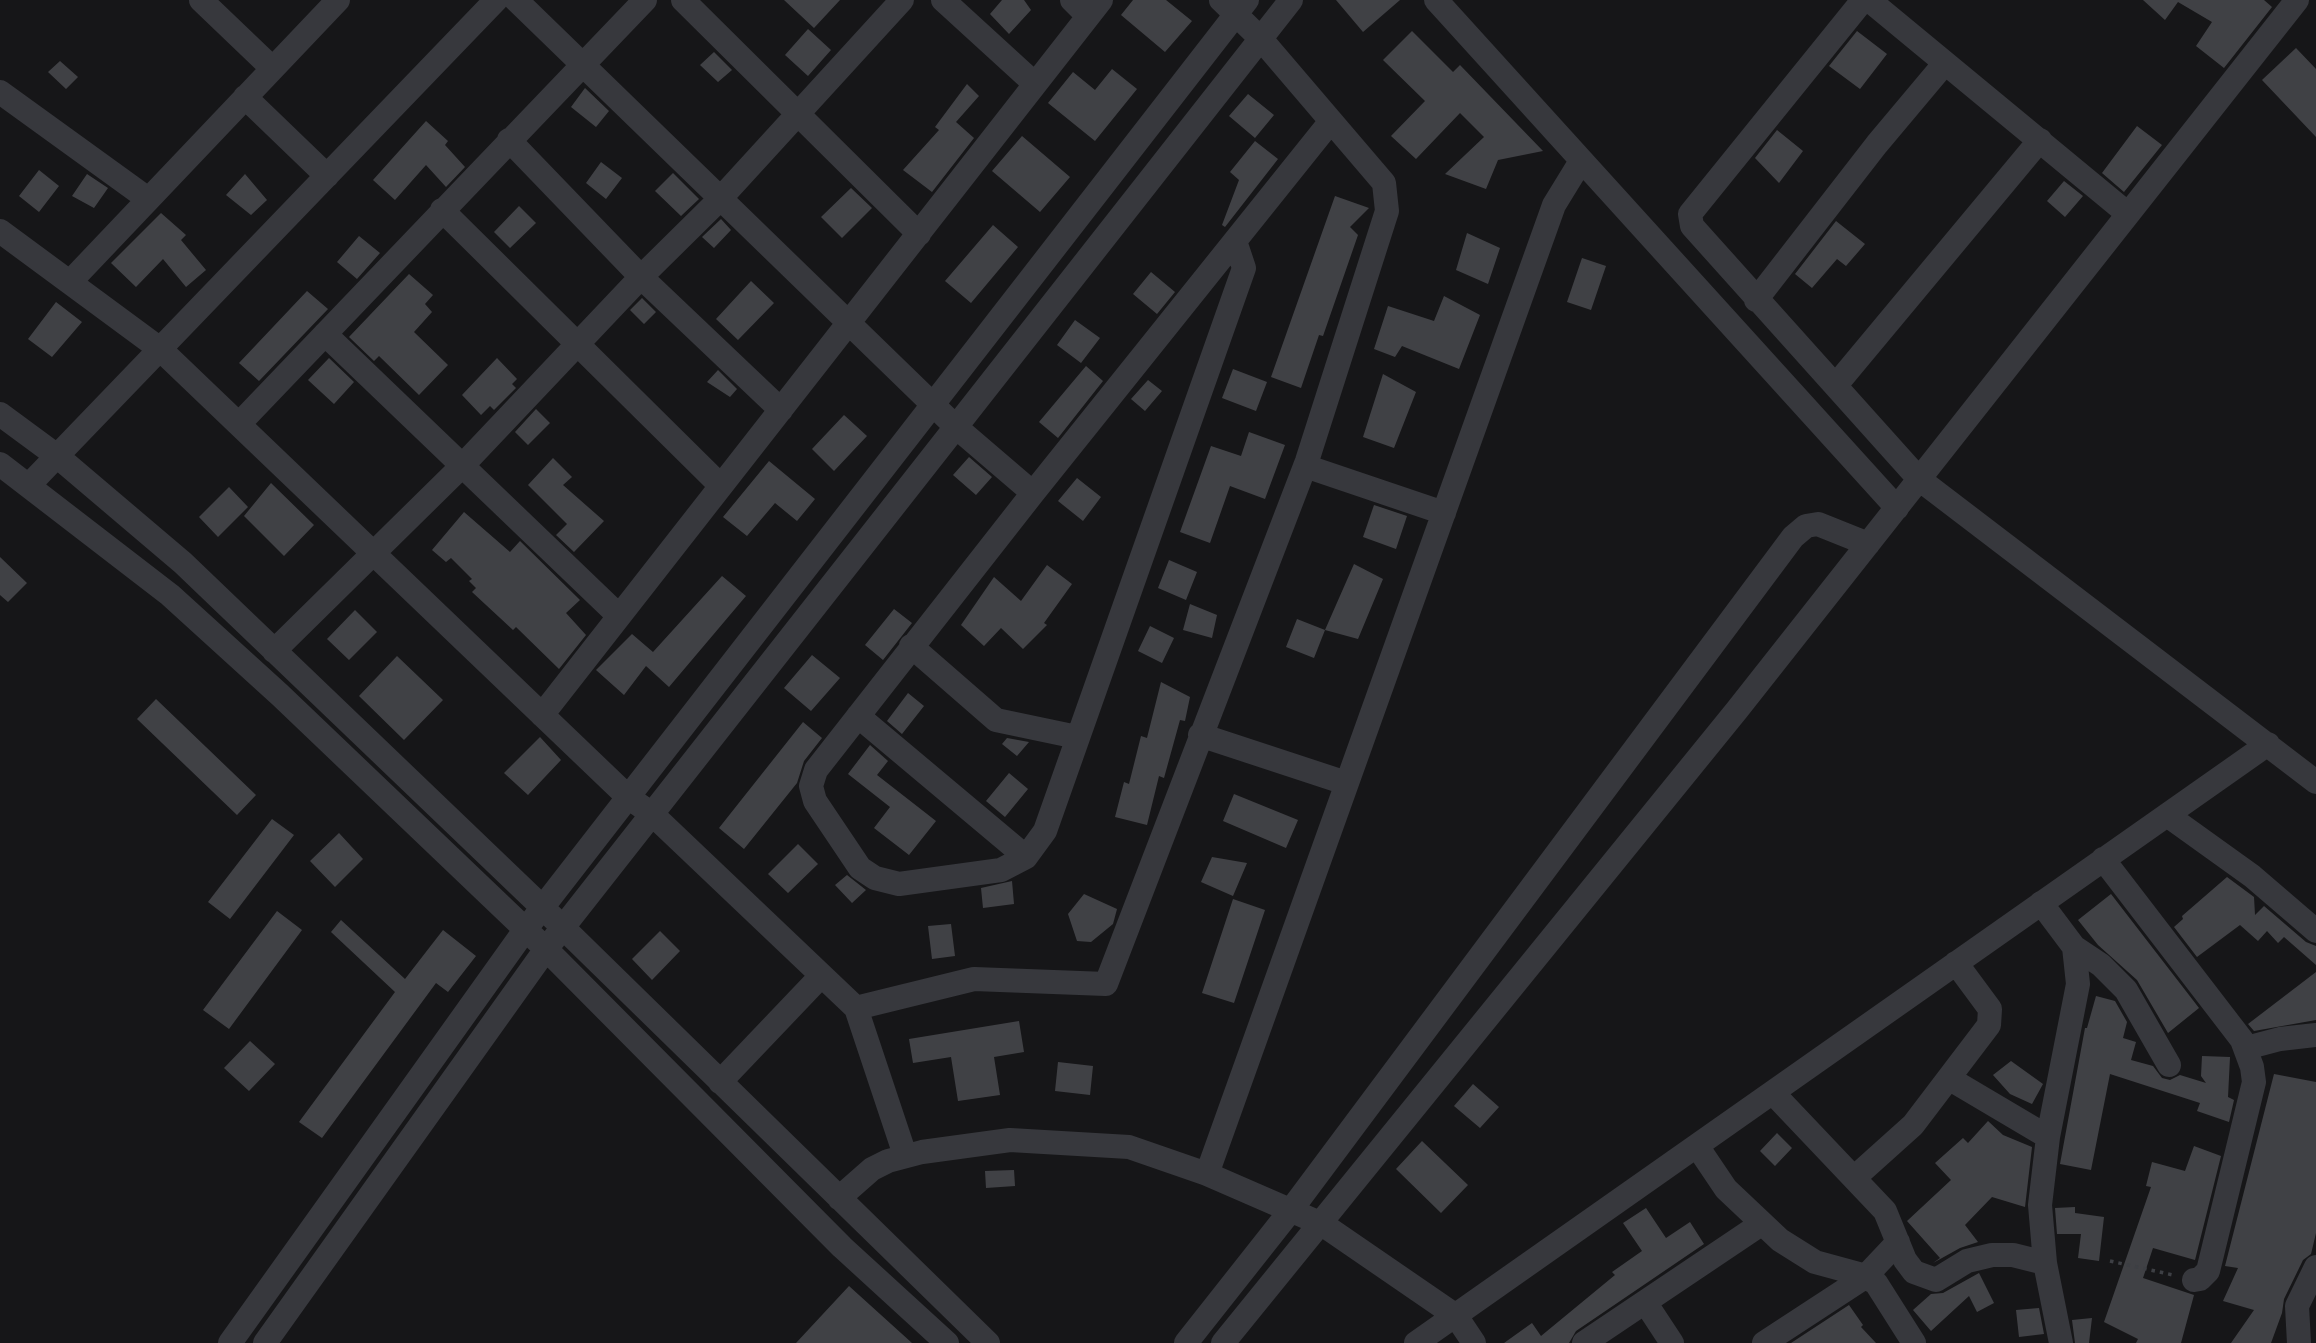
<!DOCTYPE html>
<html>
<head>
<meta charset="utf-8">
<style>
	body { margin:0 }
	canvas { display:block; background:#161618 }
</style>
</head>
<body>
<canvas width="2316" height="1343"></canvas>
<script>
const ctx = document.querySelector('canvas').getContext('2d');
ctx.lineJoin = 'round';
function fill(path, color) {
  ctx.fillStyle = color;
  ctx.fill(path, 'evenodd');
}
function poly(rows) {
  const path = new Path2D();
  for (const r of rows) {
    path.moveTo(r[0], r[1]);
    for (let i = 2; i < r.length; i += 2) path.lineTo(r[i], r[i + 1]);
  }
  return path;
}
function strokePath(path, color, width, dash) {
  ctx.strokeStyle = color;
  ctx.lineWidth = width;
  ctx.lineCap = dash ? 'butt' : 'round';
  ctx.setLineDash(dash || []);
  ctx.stroke(path);
}
fill(poly([
	[784,0,840,0,814,28],
	[1002,0,1024,0,1031,10,1009,34,990,14],
	[1133,0,1166,0,1192,21,1165,52,1121,15],
	[1336,0,1400,0,1363,32],
	[2143,0,2264,0,2272,7,2224,68,2196,46,2212,22,2178,2,2165,20],
	[808,29,831,50,808,76,785,55],
	[1412,31,1453,72,1460,65,1543,151,1498,160,1486,189,1445,174,1484,137,1460,113,1416,159,1391,136,1425,101,1383,60],
	[1857,31,1887,54,1860,89,1829,66],
	[2296,48,2316,69,2316,137,2262,80],
	[714,52,732,70,718,82,700,65],
	[60,61,78,77,66,89,48,72],
	[1112,69,1137,89,1095,141,1048,103,1073,72,1095,90],
	[967,84,979,96,956,122,974,138,932,192,903,170,939,130,935,127],
	[585,88,609,111,596,127,571,107],
	[1248,94,1274,115,1255,138,1229,116],
	[426,121,448,141,445,145,465,167,446,187,426,165,395,200,373,180],
	[2137,126,2162,145,2124,192,2102,173],
	[1777,130,1803,151,1779,183,1755,158],
	[1022,136,1070,177,1040,212,992,171],
	[1255,141,1278,159,1225,227,1222,225,1239,180,1230,172],
	[601,162,622,178,606,199,586,183],
	[39,170,59,186,39,212,19,196],
	[673,173,699,199,681,216,655,191],
	[87,174,108,188,94,208,72,196],
	[245,174,267,200,251,215,226,195],
	[2064,181,2083,196,2065,217,2047,201],
	[851,188,872,208,842,238,821,217],
	[1335,196,1369,208,1350,227,1358,235,1323,336,1319,335,1301,388,1271,377],
	[519,206,536,223,510,248,494,232],
	[161,213,186,235,181,240,206,270,186,287,163,259,136,287,111,263],
	[721,219,731,230,714,248,702,237],
	[1836,221,1865,244,1846,266,1837,259,1812,288,1795,274],
	[993,225,1018,247,971,303,945,281],
	[1467,233,1500,248,1488,284,1456,270],
	[359,236,380,253,357,279,337,262],
	[1582,258,1606,266,1591,310,1567,302],
	[1151,272,1175,292,1157,314,1133,294],
	[409,274,433,295,425,304,432,312,414,332,448,365,419,395,379,356,374,361,349,337],
	[751,281,774,303,738,340,716,319],
	[307,291,328,309,259,381,239,363],
	[1444,296,1480,315,1459,369,1402,346,1395,357,1374,349,1388,306,1434,321],
	[642,298,656,312,644,324,630,310],
	[56,302,82,322,52,357,28,339],
	[1075,320,1100,338,1081,363,1057,345],
	[329,358,354,382,334,404,308,380],
	[497,358,517,379,512,384,516,388,494,410,490,406,481,415,462,395],
	[1086,366,1103,381,1058,438,1039,422],
	[1233,369,1267,382,1256,411,1222,398],
	[718,370,737,389,730,397,707,382],
	[1383,374,1416,392,1394,448,1363,437],
	[1148,380,1162,391,1145,411,1131,399],
	[536,409,550,423,528,445,515,432],
	[844,415,867,436,834,471,812,449],
	[1249,432,1285,445,1265,499,1230,486,1210,543,1180,532,1211,446,1241,456],
	[969,457,992,477,976,495,953,475],
	[553,458,572,477,563,485,604,521,574,552,556,535,567,524,528,485],
	[769,461,815,499,797,521,775,503,747,536,723,517],
	[1077,478,1101,497,1083,521,1058,501],
	[271,483,314,525,284,556,244,516],
	[229,487,248,507,218,537,199,517],
	[1374,505,1407,516,1396,549,1363,537],
	[464,512,510,552,520,541,580,600,566,613,586,635,559,669,516,627,513,630,472,592,476,588,469,581,472,579,451,558,446,562,432,550],
	[0,557,27,583,8,602,0,595],
	[1169,560,1197,572,1186,600,1158,588],
	[1354,564,1383,579,1358,639,1325,630],
	[1047,565,1072,584,1044,623,1047,625,1023,649,1001,628,984,646,961,625,994,577,1021,601],
	[722,576,746,596,669,687,646,666,624,695,596,670,632,634,653,652],
	[1190,604,1217,615,1212,638,1183,630],
	[894,609,912,623,883,660,865,645],
	[355,610,377,632,349,660,327,639],
	[1297,619,1325,630,1314,658,1286,647],
	[1150,626,1174,638,1162,663,1138,651],
	[812,655,840,678,811,711,784,688],
	[397,656,443,700,404,740,359,696],
	[1161,682,1190,697,1185,721,1180,720,1164,778,1159,776,1147,825,1115,817,1124,782,1129,784,1141,736,1147,738],
	[908,693,924,706,902,734,887,721],
	[156,699,256,795,237,815,137,719],
	[803,722,822,738,804,761,797,783,744,849,719,828],
	[540,737,561,760,528,795,504,773],
	[1007,738,1029,742,1017,756,1002,744],
	[870,745,888,761,877,775,936,821,909,855,874,828,890,807,848,774],
	[1009,773,1028,789,1005,817,986,801],
	[1234,794,1298,820,1286,848,1223,821],
	[272,819,294,835,230,919,208,902],
	[339,833,363,859,335,887,310,861],
	[798,844,818,864,788,893,768,874],
	[1212,857,1247,863,1233,896,1201,882],
	[847,875,866,890,852,903,835,885],
	[2227,877,2254,897,2255,915,2264,906,2306,942,2316,946,2316,965,2284,937,2278,943,2267,931,2258,941,2240,925,2197,957,2174,927,2183,919,2182,916],
	[1012,881,1014,904,983,908,981,888],
	[1084,894,1117,909,1113,924,1091,942,1077,941,1068,914],
	[2111,894,2199,1008,2168,1033,2137,980,2098,945,2078,920],
	[1233,899,1265,910,1234,1003,1202,993],
	[277,911,302,930,229,1029,203,1010],
	[341,920,405,979,443,930,476,956,448,992,436,983,322,1138,299,1122,395,992,331,932],
	[951,924,955,956,932,959,928,926],
	[660,931,680,951,652,980,632,959],
	[2316,972,2316,1020,2254,1031,2248,1024],
	[2096,996,2115,1001,2127,1022,2123,1038,2136,1042,2131,1060,2153,1066,2162,1078,2170,1080,2180,1075,2206,1083,2201,1076,2202,1056,2230,1057,2228,1097,2234,1100,2229,1122,2197,1111,2200,1103,2110,1074,2091,1170,2060,1164,2085,1028,2087,1028],
	[1019,1021,1024,1052,994,1057,1000,1095,958,1101,951,1057,913,1063,909,1039],
	[250,1041,275,1064,249,1091,224,1068],
	[2011,1061,2043,1084,2032,1104,2010,1094,1993,1075],
	[1058,1062,1093,1066,1090,1095,1055,1091],
	[2274,1074,2316,1082,2316,1233,2311,1254,2303,1260,2284,1299,2282,1313,2271,1343,2231,1343,2254,1310,2223,1301,2238,1268,2225,1266],
	[1473,1084,1499,1107,1480,1128,1454,1106],
	[1988,1121,2003,1135,2032,1147,2025,1207,1992,1197,1965,1225,1978,1242,1960,1248,1933,1263,1940,1258,1907,1221,1951,1180,1935,1163,1963,1138,1968,1143],
	[1777,1133,1792,1148,1775,1166,1760,1151],
	[1422,1141,1468,1185,1441,1213,1396,1169],
	[2194,1146,2221,1156,2195,1260,2153,1248,2143,1278,2194,1295,2181,1343,2136,1343,2138,1339,2104,1322,2151,1187,2146,1186,2152,1162,2185,1171],
	[1014,1170,1015,1186,986,1188,985,1171],
	[2075,1207,2075,1213,2104,1217,2099,1261,2078,1258,2081,1234,2057,1234,2055,1208],
	[1646,1208,1666,1238,1690,1222,1704,1244,1576,1331,1569,1343,1504,1343,1532,1323,1541,1336,1615,1275,1612,1272,1642,1251,1623,1223],
	[1979,1273,1994,1303,1977,1312,1969,1296,1931,1331,1913,1310,1931,1294,1943,1293],
	[849,1286,912,1343,796,1343],
	[1849,1305,1863,1325,1861,1327,1876,1343,1791,1343],
	[2039,1308,2044,1334,2019,1337,2016,1310],
	[2092,1318,2089,1343,2075,1343,2072,1320]
]), '#404145');
strokePath(poly([
	[2110,1261,2173,1275]
]), '#3d3f44', 3.5, [3.5, 5]);
strokePath(poly([
	[201,0,272,68],
	[516,0,956,427,1033,493],
	[683,0,919,234],
	[943,0,1035,84],
	[1072,0,1088,16],
	[1436,0,1897,508],
	[1863,0,1690,214,1692,226,1919,479,2316,782],
	[1869,0,2128,214],
	[0,92,148,199],
	[245,97,327,176],
	[509,140,641,277,781,410],
	[442,210,721,486],
	[0,231,160,349,628,797,652,814,856,1008,974,979,1106,984,1307,461,1387,211,1384,183,1261,39,1221,0],
	[1235,241,1244,268,1045,831,1026,857,1001,870,899,884,875,878,860,868,815,801,811,786,816,770,1033,493,1331,121],
	[70,282,338,0],
	[1756,300,1877,144,1945,63],
	[325,334,619,616],
	[1836,385,2040,140],
	[0,414,57,456,183,563,542,907,988,1343],
	[239,424,645,0],
	[0,464,170,595,280,695,546,949,842,1247,947,1343],
	[1305,466,1444,513],
	[30,484,496,0],
	[911,646,996,720,1077,737],
	[274,651,462,466,641,277,720,199,902,0],
	[542,715,1101,0],
	[858,716,1026,857],
	[1200,735,1346,783],
	[2167,815,2252,876,2316,931],
	[2103,859,2242,1040,2252,1067,2254,1082,2208,1271,2200,1279,2194,1280],
	[2041,903,2074,947,2078,984,2048,1137,2040,1205,2045,1263,2061,1343],
	[2074,947,2101,965,2126,990,2169,1065],
	[856,1008,905,1155],
	[2246,1048,2280,1039,2316,1035],
	[1950,1079,2048,1137],
	[720,1082,821,976],
	[1773,1093,1885,1211,1905,1260,1914,1272,1936,1280,1967,1261,1992,1255,2013,1255,2045,1263],
	[1697,1146,1726,1189,1780,1240,1815,1262,1859,1274,1876,1283,1914,1343],
	[1207,1174,1554,205,1581,161],
	[1854,1178,1913,1125,1989,1025,1990,1009,1956,963],
	[839,1198,872,1169,888,1161,922,1152,1010,1140,1129,1147,1207,1174,1322,1224,1456,1316,1474,1343],
	[1645,1302,1672,1343],
	[230,1343,525,930,1247,0],
	[265,1343,546,949,1291,0],
	[1186,1343,1291,1210,1793,537,1806,526,1818,524,1868,544],
	[1223,1343,1737,710,2297,0],
	[1416,1343,2268,744],
	[1584,1343,1761,1224],
	[1764,1343,1865,1277,1898,1242],
	[2299,1343,2297,1306,2316,1267]
]), '#37383d', 24);
</script>
</body>
</html>
